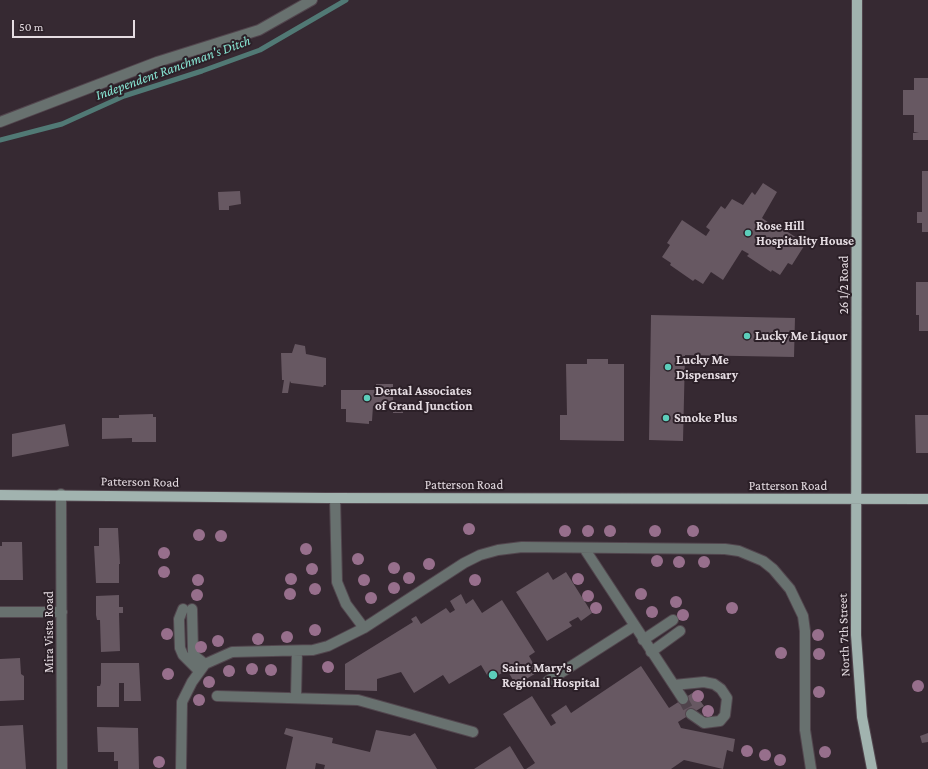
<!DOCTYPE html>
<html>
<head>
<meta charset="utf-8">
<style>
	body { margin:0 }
	#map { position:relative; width:928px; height:769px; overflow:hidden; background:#362932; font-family:"Crimson Pro",serif }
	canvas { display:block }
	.scale { position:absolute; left:12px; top:20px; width:123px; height:18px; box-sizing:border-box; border:2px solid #e5dce2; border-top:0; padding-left:5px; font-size:12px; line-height:14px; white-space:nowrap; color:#e5dce2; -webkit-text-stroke:3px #2c2028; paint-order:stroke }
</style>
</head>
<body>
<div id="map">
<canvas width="928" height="769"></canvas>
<div class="scale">50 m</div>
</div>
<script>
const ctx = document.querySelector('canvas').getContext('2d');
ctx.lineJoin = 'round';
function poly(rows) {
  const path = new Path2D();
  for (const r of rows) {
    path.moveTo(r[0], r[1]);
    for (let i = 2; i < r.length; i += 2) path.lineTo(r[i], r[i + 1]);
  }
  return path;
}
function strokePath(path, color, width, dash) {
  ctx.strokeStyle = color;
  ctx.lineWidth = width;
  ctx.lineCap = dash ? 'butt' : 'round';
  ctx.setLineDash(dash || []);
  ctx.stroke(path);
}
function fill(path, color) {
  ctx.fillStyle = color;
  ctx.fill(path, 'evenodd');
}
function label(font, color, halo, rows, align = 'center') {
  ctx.font = font + ' "Crimson Pro",serif';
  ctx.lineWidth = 4;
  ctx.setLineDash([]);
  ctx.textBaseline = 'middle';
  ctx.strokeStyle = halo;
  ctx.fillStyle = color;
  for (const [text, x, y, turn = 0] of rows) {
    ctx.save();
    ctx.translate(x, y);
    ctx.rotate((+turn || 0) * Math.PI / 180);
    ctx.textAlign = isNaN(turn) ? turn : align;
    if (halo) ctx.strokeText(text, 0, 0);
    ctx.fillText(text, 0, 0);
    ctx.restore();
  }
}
strokePath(poly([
	[0,140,62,124,124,96,202,71,260,50,346,0]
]), '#517975', 5);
fill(poly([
	[914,78,928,78,928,140,913,140,913,133,919,133,914,132,914,115,903,115,903,90,914,90],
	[922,171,928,171,928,232,922,232,922,223,917,223,917,212,922,212],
	[763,183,777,192,762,218,772,225,774,223,797,238,795,240,804,246,792,265,788,263,780,275,772,270,771,272,747,256,749,254,742,250,723,280,711,272,703,284,695,279,693,281,670,265,671,263,662,257,670,245,667,243,682,220,706,236,710,230,706,227,721,206,725,209,732,199,743,205,752,192,755,195],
	[240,191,241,204,229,206,229,210,219,210,218,192],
	[916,282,928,282,928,331,919,331,919,315,916,315],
	[651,315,795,318,794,357,685,355,683,441,649,440],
	[295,344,305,346,306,354,326,358,326,385,324,385,323,387,291,383,290,381,288,393,282,393,284,380,282,380,281,353,292,353],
	[587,359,608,359,608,364,624,364,624,441,560,440,560,415,567,415,566,364,587,364],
	[376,384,393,384,393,406,403,406,403,413,393,413,393,406,373,406,372,421,369,421,369,424,346,422,346,409,341,409,341,390,376,390],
	[153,414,153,417,156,417,156,442,132,442,132,438,102,439,102,418,119,418,119,415],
	[915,415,928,415,928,453,916,453],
	[65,424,69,446,12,457,12,434],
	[99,528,118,528,120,564,119,564,119,583,96,583,94,546,99,546],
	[2,542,22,542,23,580,0,580,0,546,2,546],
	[548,572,553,580,566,572,592,613,581,621,578,617,569,622,572,626,547,641,516,592],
	[461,594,466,604,473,599,482,613,502,600,535,652,529,656,538,672,516,685,507,670,490,680,481,665,449,684,443,675,414,693,401,672,377,679,377,691,345,690,345,664,413,622,411,619,416,616,421,624,446,608,450,613,455,610,450,601],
	[119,595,119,607,123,607,123,613,119,613,120,651,101,652,100,620,97,620,96,615,96,596],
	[20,658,21,674,24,676,24,700,0,701,0,659],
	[101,663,139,663,141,701,124,701,124,683,119,683,119,707,97,707,97,686,100,686,101,683],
	[641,666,669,708,694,692,704,706,678,722,681,728,735,739,733,752,727,750,723,769,684,760,671,769,526,769,535,763,503,714,532,696,551,726,556,723,551,715,566,705,571,713],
	[23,725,26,769,0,769,0,726],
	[97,727,138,728,139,769,118,769,118,761,114,761,114,752,98,752],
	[286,728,333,738,332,743,370,752,376,730,410,736,415,733,437,769,324,769,325,765,316,763,315,769,286,769,293,737,284,734],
	[928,733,928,742,922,743,920,736],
	[510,746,524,769,474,769]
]), '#675862');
strokePath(poly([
	[683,699,691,714]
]), '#50444c', 10, [10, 5]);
const minor = poly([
	[0,122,157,62,259,30,312,0],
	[61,494,62,769],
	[335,498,337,582,346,604,364,628],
	[584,548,683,699],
	[183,609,179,619,180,648,183,655,199,671],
	[192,609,193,652,196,657,205,664],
	[0,612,62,612],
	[643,640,673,620],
	[651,652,680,631],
	[548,681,634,626],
	[674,685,704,682,714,684,721,689,727,698,725,715,720,721,704,723,691,714],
	[217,696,358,700,473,732],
	[296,697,297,651],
	[181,769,182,702,192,682,205,664,232,652,313,650,328,646,364,628,464,563,480,555,498,550,522,547,725,549,739,551,763,561,773,569,790,589,803,616,805,631,805,730,811,769]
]);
const major = poly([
	[857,0,856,635,862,717,872,769],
	[0,495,326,498,928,499]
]);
strokePath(minor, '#52464e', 12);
strokePath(major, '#52464e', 12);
strokePath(minor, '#68716f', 10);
strokePath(major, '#a1b3af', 10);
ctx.fillStyle = '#976f8c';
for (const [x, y] of [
	[469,529],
	[565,531],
	[588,531],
	[610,531],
	[655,531],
	[693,531],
	[199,535],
	[221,536],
	[306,549],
	[164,553],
	[358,559],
	[657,561],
	[679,562],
	[704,562],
	[429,564],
	[394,568],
	[312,569],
	[164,572],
	[409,578],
	[291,579],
	[578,579],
	[198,580],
	[364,580],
	[475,580],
	[394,588],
	[315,589],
	[290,594],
	[641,594],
	[197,595],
	[588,596],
	[371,598],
	[676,602],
	[596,608],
	[732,608],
	[652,612],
	[683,615],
	[315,630],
	[167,634],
	[818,635],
	[287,637],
	[258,639],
	[218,641],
	[201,647],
	[781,653],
	[819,654],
	[328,667],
	[252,669],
	[271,670],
	[229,671],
	[168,674],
	[209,682],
	[918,686],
	[819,692],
	[698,696],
	[199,700],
	[708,711],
	[747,751],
	[825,752],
	[765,755],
	[780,760],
	[159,762]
]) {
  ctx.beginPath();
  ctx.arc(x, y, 6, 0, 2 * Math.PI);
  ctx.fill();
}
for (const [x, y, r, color] of [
	[748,233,4,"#5ccebb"],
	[747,336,4,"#5ccebb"],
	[668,367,4,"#5ccebb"],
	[367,398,4,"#5ccebb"],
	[666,418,4,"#5ccebb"],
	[493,675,5,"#5ccebb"]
]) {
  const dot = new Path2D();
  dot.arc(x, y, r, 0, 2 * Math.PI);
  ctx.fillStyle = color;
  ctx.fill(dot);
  strokePath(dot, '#2c2028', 1.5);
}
label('bold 13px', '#e5dce2', '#2c2028', [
	["Rose Hill",756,226],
	["Hospitality House",756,241],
	["Lucky Me Liquor",755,336],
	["Lucky Me",676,360],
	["Dispensary",676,375],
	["Dental Associates",375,391],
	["of Grand Junction",375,406],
	["Smoke Plus",674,418],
	["Saint Mary's",502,668],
	["Regional Hospital",502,683]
], 'left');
label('13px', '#e5dce2', '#2c2028', [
	["26 1/2 Road",844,285,-90],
	["Patterson Road",140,482,1],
	["Patterson Road",464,485],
	["Patterson Road",788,486],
	["Mira Vista Road",49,632,-90],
	["North 7th Street",844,635,-92]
]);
label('italic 14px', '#87e4d2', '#2c2028', [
	["Independent Ranchman's Ditch",173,68,-20]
]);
</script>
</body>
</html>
